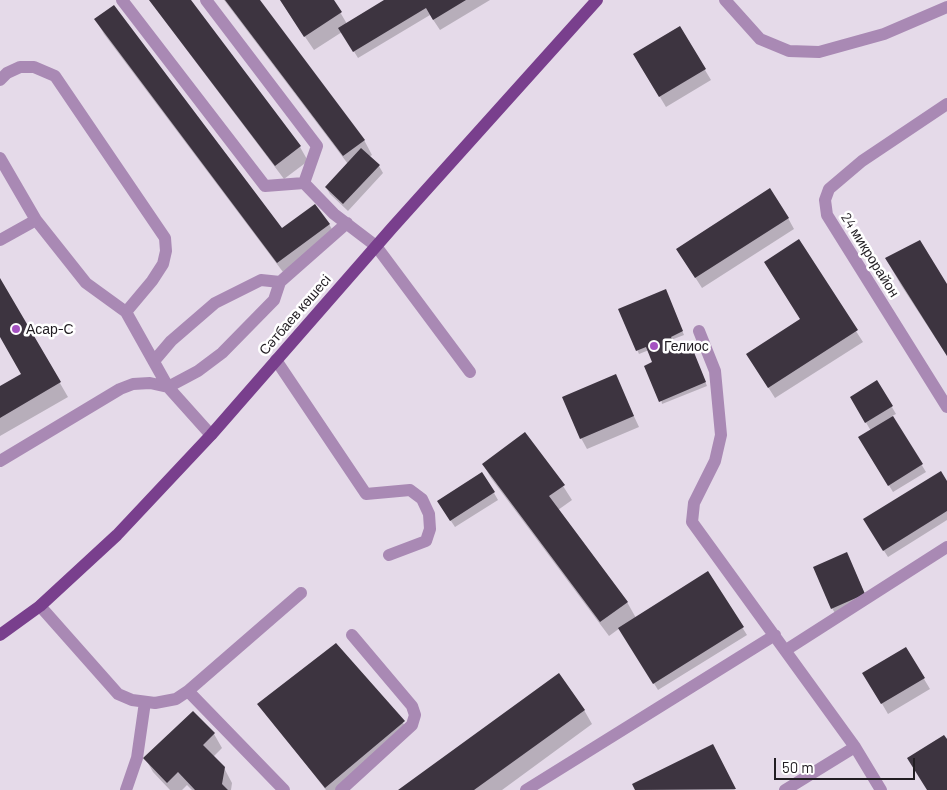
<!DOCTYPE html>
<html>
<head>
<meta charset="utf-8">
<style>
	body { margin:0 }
	#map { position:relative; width:947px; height:790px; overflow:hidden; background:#e5dae9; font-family:Barlow,sans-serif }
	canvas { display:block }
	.scale { position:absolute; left:774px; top:758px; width:141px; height:22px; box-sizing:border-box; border:2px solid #211d22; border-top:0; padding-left:6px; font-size:15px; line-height:18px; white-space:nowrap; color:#211d22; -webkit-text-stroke:4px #fff; paint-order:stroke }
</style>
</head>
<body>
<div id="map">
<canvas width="947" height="790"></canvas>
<div class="scale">50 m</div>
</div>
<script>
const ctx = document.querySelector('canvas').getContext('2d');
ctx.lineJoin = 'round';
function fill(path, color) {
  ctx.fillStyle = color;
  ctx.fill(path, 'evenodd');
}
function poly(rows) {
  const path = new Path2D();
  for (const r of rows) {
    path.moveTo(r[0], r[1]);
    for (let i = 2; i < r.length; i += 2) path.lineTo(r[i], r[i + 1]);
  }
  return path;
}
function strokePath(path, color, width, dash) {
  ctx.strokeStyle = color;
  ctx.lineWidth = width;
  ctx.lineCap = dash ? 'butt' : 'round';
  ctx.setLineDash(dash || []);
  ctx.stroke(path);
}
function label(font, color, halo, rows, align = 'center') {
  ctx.font = font + ' Barlow,sans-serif';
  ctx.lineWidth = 5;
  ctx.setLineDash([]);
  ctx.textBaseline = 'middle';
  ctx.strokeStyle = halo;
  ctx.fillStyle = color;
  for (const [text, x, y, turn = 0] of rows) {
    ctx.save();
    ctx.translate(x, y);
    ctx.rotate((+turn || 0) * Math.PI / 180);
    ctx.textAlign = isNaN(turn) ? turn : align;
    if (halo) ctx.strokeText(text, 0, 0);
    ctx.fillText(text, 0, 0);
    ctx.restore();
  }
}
fill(poly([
	[149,0,189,0,300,147,308,161,284,179],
	[224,0,258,0,364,140,372,155,369,157,379,166,383,173,348,211,330,194,326,187,348,164],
	[280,0,333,0,347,24,387,0,490,0,440,30,430,15,358,58,342,32,314,50],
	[96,20,282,230,329,224,337,238,286,276,104,34],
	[679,27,711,80,666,107,634,54],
	[788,218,794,229,702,288,684,260],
	[798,241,863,342,775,398,754,365,802,320],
	[886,259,947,286,947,356,901,285],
	[0,280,68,397,0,436,0,387,23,374,0,335],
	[667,294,684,335,671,340,676,352,692,349,707,386,662,404,654,363,649,350,639,354,620,310],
	[615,376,639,427,587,449,581,438],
	[877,382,896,414,892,416,926,472,893,492,860,438,871,431,851,397],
	[483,464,563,486,572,500,558,510,627,602,636,618,708,573,747,635,658,690,620,628,609,636,491,478],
	[947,483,947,520,888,557,868,526],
	[494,493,498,500,455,527,443,509],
	[847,554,868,601,836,615,832,608],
	[336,644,408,729,335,790,326,790,259,704],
	[906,649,930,689,888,714,864,673],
	[584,710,592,724,502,790,400,790],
	[193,712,214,734,222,748,213,757,224,768,232,783,231,790,192,790,187,785,182,790,170,790,153,772,145,758],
	[718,756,735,790,637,790,634,785]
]), '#0003');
fill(poly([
	[149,0,191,0,301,146,275,166],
	[225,0,260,0,365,140,343,156],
	[280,0,334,0,342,12,304,37],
	[384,0,466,0,433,20,426,8,353,52,338,28],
	[114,5,282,228,315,204,330,224,277,263,94,19],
	[680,26,706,69,659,97,633,54],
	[361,148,380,165,343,204,325,187],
	[770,188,789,218,695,278,676,249],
	[799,239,858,330,768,388,746,354,800,319,764,262],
	[920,240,947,284,947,356,885,258],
	[0,278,61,382,0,418,0,386,21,374,0,337],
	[666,289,683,331,671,337,677,350,691,345,706,382,659,402,644,366,652,362,646,347,636,351,618,309],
	[616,374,634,416,580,439,562,397],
	[877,380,893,406,865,423,850,397],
	[893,416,923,464,888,486,858,437],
	[525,432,565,485,549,496,628,602,600,622,482,464],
	[941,471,947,481,947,511,883,551,863,519],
	[482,472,495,492,450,521,437,501],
	[847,552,865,594,831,609,813,567],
	[708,571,744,627,653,684,618,628],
	[336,643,405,721,325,788,257,704],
	[906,647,925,678,881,704,862,673],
	[559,673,585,710,474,790,398,790],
	[193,711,215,733,203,745,225,767,222,784,228,790,195,790,178,772,167,783,143,758],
	[944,735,947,739,947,790,927,790,907,758],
	[713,744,736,789,635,790,632,784]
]), '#3d3440');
strokePath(poly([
	[122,0,265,186,304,183,334,214,376,246,470,372],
	[206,0,317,146,304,183],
	[725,0,760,39,789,51,819,52,884,34,947,7],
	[0,80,7,73,20,67,34,67,55,76,165,238,166,251,163,264,152,281,126,312],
	[947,104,862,161,829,189,825,200,827,215,947,407],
	[0,158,36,220,86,283,126,312,168,387,198,371,222,353,274,300,280,282,347,223],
	[0,240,36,220],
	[699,331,715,371,721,435,715,461,694,503,692,522,855,747,881,790],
	[276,360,366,494,410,490,422,499,429,514,430,529,426,541,389,555],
	[154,361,171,341,215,303,261,280,280,282],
	[0,461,120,389,133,384,150,383,168,387,211,435],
	[40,606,118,694,132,700,155,703,176,699,188,691,301,593],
	[786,650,947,547],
	[188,691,284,790],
	[126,790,137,758,145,702],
	[341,790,412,725,415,715,412,706,352,635],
	[526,790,775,635],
	[785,790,855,747]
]), '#a989b4', 12);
strokePath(poly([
	[0,635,40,606,117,535,211,435,392,228,597,0]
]), '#793f8d', 12);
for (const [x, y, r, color] of [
	[16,329,5,"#a451c0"],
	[654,346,5,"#a451c0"]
]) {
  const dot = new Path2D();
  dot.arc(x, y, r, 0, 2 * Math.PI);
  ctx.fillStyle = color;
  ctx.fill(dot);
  strokePath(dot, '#fff', 2);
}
label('14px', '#211d22', '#fff', [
	["24 микрорайон",870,255,58],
	["Сәтбаев көшесі",295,315,-49]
]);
label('14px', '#211d22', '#fff', [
	["Асар-С",26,329],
	["Гелиос",664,346]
], 'left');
</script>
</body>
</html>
